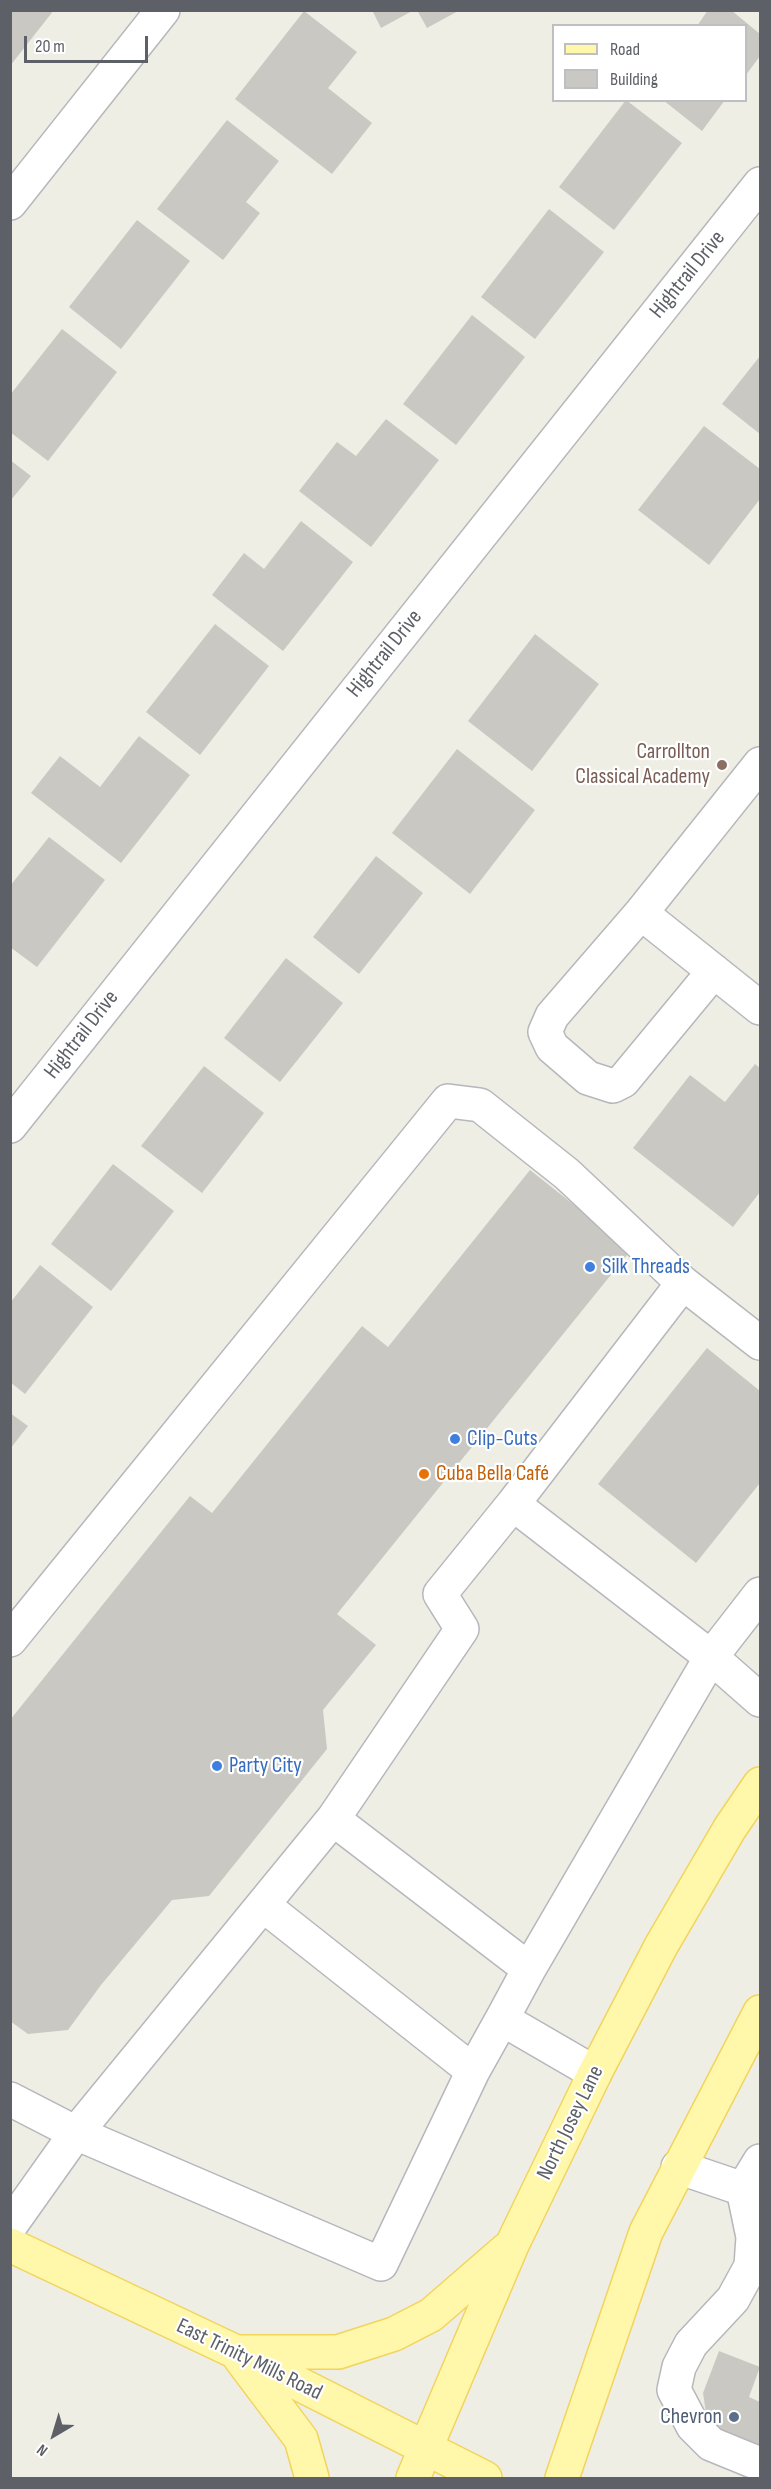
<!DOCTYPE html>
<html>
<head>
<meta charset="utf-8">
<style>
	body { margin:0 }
	#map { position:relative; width:771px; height:2489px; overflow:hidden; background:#efeee5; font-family:"Sofia Sans Condensed",sans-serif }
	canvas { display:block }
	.frame { position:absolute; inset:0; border:12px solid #5d6066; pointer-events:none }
	.legend { position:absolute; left:552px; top:24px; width:195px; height:78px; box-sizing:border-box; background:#fff; border:2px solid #bebfc2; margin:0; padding:8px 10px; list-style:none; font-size:18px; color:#5d6066 }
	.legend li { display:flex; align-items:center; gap:12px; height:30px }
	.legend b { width:30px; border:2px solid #bebfc2 }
	.north { position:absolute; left:24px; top:2405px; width:60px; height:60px; -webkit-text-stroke:4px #fff; paint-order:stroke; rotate:218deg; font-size:16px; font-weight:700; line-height:24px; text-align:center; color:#5d6066 }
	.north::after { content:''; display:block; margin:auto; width:21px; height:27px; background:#5d6066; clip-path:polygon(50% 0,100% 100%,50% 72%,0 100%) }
	.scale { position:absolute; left:24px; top:36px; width:124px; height:27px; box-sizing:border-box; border:3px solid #5d6066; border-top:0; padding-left:8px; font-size:18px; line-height:21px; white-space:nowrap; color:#5d6066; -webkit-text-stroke:4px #fff; paint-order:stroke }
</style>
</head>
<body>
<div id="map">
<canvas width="771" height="2489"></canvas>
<div class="frame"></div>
<ul class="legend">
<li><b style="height:8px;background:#fff8aa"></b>Road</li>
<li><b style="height:16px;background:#cac8c2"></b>Building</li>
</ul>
<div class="north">N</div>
<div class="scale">20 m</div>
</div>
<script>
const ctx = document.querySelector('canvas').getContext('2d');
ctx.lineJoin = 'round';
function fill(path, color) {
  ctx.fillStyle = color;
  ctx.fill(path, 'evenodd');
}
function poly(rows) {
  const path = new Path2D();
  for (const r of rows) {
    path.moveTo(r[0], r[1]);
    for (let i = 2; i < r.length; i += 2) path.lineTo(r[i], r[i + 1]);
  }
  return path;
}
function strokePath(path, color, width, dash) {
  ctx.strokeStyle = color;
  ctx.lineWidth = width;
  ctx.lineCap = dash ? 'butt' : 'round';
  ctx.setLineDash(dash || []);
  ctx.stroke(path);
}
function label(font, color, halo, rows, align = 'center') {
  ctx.font = font + ' "Sofia Sans Condensed",sans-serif';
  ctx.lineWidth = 4.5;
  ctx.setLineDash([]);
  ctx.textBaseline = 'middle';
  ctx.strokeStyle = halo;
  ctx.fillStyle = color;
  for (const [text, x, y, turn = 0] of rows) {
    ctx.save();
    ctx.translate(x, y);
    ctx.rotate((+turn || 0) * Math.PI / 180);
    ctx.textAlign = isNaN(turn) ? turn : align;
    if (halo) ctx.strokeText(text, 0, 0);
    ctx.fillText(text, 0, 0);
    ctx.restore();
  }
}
fill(poly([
	[10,10,54,10,10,66],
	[372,10,414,10,381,28],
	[417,10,460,10,427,28],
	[708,10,731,10,760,34,760,56,746,75,746,26,697,26],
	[304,11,357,52,328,88,372,123,332,174,235,99],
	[626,100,682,143,614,230,559,187],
	[663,100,725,100,702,131],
	[227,120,279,161,246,202,260,213,223,260,157,209],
	[549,209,604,252,535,339,481,297],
	[137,220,190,261,121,349,69,307],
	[472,315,525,357,456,445,403,404],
	[62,329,117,372,48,461,10,432,10,395],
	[760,356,760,434,722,404],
	[386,419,439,460,371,547,299,491,337,442,356,456],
	[704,426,760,469,760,499,709,565,638,510],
	[10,460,31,476,10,501],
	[301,521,353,562,283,651,212,595,244,553,264,569],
	[215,624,269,666,200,755,146,712],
	[535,634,599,684,532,771,468,721],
	[139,736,190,775,121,863,31,793,60,756,100,787],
	[457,749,535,810,470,894,392,833],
	[49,837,105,880,37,967,10,947,10,886],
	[376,856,423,893,359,974,313,937],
	[286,958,343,1003,280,1082,224,1038],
	[755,1064,760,1068,760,1192,733,1227,633,1148,690,1075,725,1102],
	[204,1066,264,1113,202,1193,141,1146],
	[113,1164,174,1211,111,1291,51,1244],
	[530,1170,631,1250,337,1614,376,1645,323,1710,327,1749,209,1896,172,1900,101,1985,68,2030,28,2034,10,2021,10,1720,190,1496,212,1513,362,1326,388,1347],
	[40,1265,93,1307,25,1394,10,1382,10,1303],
	[707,1348,760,1391,760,1483,696,1563,598,1484],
	[10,1413,28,1426,10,1449],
	[719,2351,760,2367,749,2397,760,2402,760,2453,709,2433,703,2393]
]), '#cac8c2');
const minor = poly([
	[10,203,163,10],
	[760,764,641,913,760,1008],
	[641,913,552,1016,545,1032,552,1047,588,1078,613,1086,623,1081,714,971],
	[10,1126,760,184],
	[513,1504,683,1283,760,1343],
	[10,1640,448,1101,480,1105,567,1174,683,1283],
	[333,1819,529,1969,502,2019],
	[263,1905,473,2071,502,2019,595,2073],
	[529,1969,711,1657,760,1594],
	[10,2099,76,2133,381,2264,473,2071],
	[678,2167,743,2189,760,2161],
	[743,2189,753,2237,751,2266,733,2299,691,2344,679,2367,674,2390,693,2426,711,2444,760,2464],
	[10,2226,76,2133,333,1819,462,1629,440,1594,513,1504,711,1657,760,1700]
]);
const major = poly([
	[10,2245,236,2352,485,2478],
	[241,2352,338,2352,394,2334,431,2315,506,2250],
	[240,2358,301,2439,312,2478],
	[413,2478,512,2245,595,2073,661,1946,730,1828,760,1784],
	[562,2478,646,2232,760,2012]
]);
strokePath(minor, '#b6b7bc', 36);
strokePath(major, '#f2d45c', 36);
strokePath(minor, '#fff', 33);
strokePath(major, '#fff8aa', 33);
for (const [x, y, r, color] of [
	[722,765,6,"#8d6e63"],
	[590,1267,6,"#3f7fe0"],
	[455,1439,6,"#3f7fe0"],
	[424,1474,6,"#e8710a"],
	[217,1766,6,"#3f7fe0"],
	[734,2417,6,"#5c6f8a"]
]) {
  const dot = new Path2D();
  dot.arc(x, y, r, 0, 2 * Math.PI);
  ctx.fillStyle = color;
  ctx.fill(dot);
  strokePath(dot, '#fff', 2);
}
label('22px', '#5d6066', '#fff', [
	["Hightrail Drive",688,275,-51],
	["Hightrail Drive",385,654,-51],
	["Hightrail Drive",82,1035,-52],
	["North Josey Lane",571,2123,-64],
	["East Trinity Mills Road",249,2360,26]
]);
label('22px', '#785e54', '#fff', [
	["Carrollton",710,752],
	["Classical Academy",710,777]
], 'right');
label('22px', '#366cbe', '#fff', [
	["Silk Threads",602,1267],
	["Clip-Cuts",467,1439],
	["Party City",229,1766]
], 'left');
label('22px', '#c56008', '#fff', [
	["Cuba Bella Café",436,1474]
], 'left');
label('22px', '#4e5e75', '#fff', [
	["Chevron",722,2417]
], 'right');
</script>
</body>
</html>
